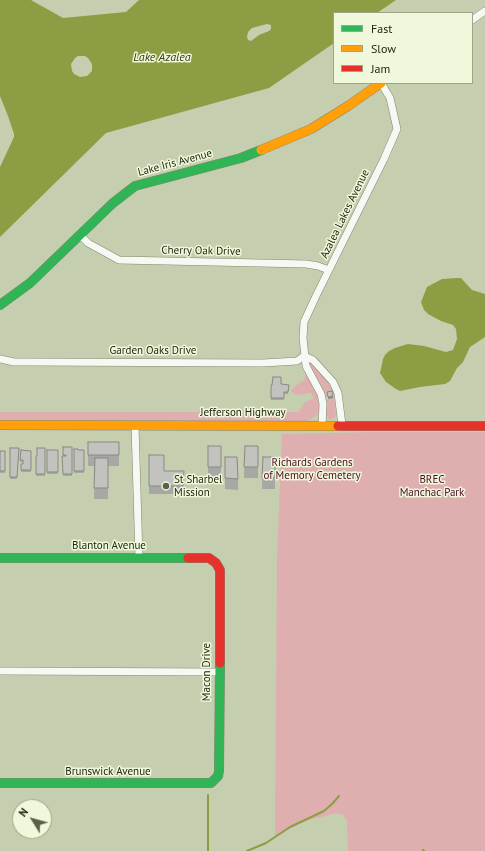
<!DOCTYPE html>
<html>
<head>
<meta charset="utf-8">
<style>
	body { margin:0 }
	#map { position:relative; width:485px; height:851px; overflow:hidden; background:#c5ceae; font-family:"PT Sans",sans-serif }
	canvas { display:block }
	.legend { position:absolute; left:333px; top:12px; width:140px; height:72px; box-sizing:border-box; background:#eff8db; border:1px solid #9da48a; margin:0; padding:5px 7px; list-style:none; font-size:12px; color:#212711 }
	.legend li { display:flex; align-items:center; gap:8px; height:20px }
	.legend b { width:20px; border:1px solid #9da48a }
	.north { position:absolute; left:12px; top:799px; width:40px; height:40px; box-sizing:border-box; background:#eff8db; border:1px solid #9da48a; border-radius:50%; rotate:307deg; font-size:11px; font-weight:700; line-height:16px; text-align:center; color:#212711 }
	.north::after { content:''; display:block; margin:auto; width:14px; height:18px; background:#5a6148; clip-path:polygon(50% 0,100% 100%,50% 72%,0 100%) }
</style>
</head>
<body>
<div id="map">
<canvas width="485" height="851"></canvas>
<ul class="legend">
<li><b style="height:5px;background:#30b455"></b>Fast</li>
<li><b style="height:5px;background:#ff9f0a"></b>Slow</li>
<li><b style="height:5px;background:#e5322d"></b>Jam</li>
</ul>
<div class="north">N</div>
</div>
<script>
const ctx = document.querySelector('canvas').getContext('2d');
ctx.lineJoin = 'round';
function fill(path, color) {
  ctx.fillStyle = color;
  ctx.fill(path, 'evenodd');
}
function poly(rows) {
  const path = new Path2D();
  for (const r of rows) {
    path.moveTo(r[0], r[1]);
    for (let i = 2; i < r.length; i += 2) path.lineTo(r[i], r[i + 1]);
  }
  return path;
}
function strokePath(path, color, width, dash) {
  ctx.strokeStyle = color;
  ctx.lineWidth = width;
  ctx.lineCap = dash ? 'butt' : 'round';
  ctx.setLineDash(dash || []);
  ctx.stroke(path);
}
function label(font, color, halo, rows, align = 'center') {
  ctx.font = font + ' "PT Sans",sans-serif';
  ctx.lineWidth = 3;
  ctx.setLineDash([]);
  ctx.textBaseline = 'middle';
  ctx.strokeStyle = halo;
  ctx.fillStyle = color;
  for (const [text, x, y, turn = 0] of rows) {
    ctx.save();
    ctx.translate(x, y);
    ctx.rotate((+turn || 0) * Math.PI / 180);
    ctx.textAlign = isNaN(turn) ? turn : align;
    if (halo) ctx.strokeText(text, 0, 0);
    ctx.fillText(text, 0, 0);
    ctx.restore();
  }
}
fill(poly([
	[308,362,310,362,326,378,334,393,327,395,327,396,325,397,322,386,312,371],
	[306,374,318,395,319,406,319,412,316,416,306,421,0,421,0,412,299,412,304,403,314,398,311,393,296,395,291,391,294,387,304,380],
	[334,396,336,416,332,419,329,419,326,414,326,401],
	[378,432,485,432,485,851,348,851,347,821,343,815,337,813,309,820,291,828,275,838,277,556,282,434]
]), '#dfafb0');
fill(poly([
	[0,0,31,0,63,18,126,12,139,0,396,0,377,13,334,13,334,43,269,88,106,133,0,237,0,167,14,137,14,134,8,116,0,96],
	[267,24,271,25,271,29,269,31,259,35,251,41,248,40,247,37,248,32,252,28],
	[78,56,85,56,88,58,92,64,92,71,87,76,80,77,74,74,72,71,71,64,75,58],
	[457,278,461,278,472,290,485,294,485,337,470,347,463,362,457,368,450,381,445,384,420,387,400,391,396,389,386,382,380,373,383,359,385,355,389,351,395,348,408,344,424,346,446,352,453,350,457,339,456,329,453,325,441,321,428,314,424,310,421,302,427,287,442,279]
]), '#8c9e43');
strokePath(poly([
	[423,850,424,851],
	[208,851,208,795],
	[247,851,266,843,290,827,324,811,332,804,339,796]
]), '#8c9e43', 2);
const street = poly([
	[472,20,485,11],
	[80,235,88,243,119,260,306,264,318,266,329,270],
	[304,356,313,360,333,382,338,393,342,425],
	[0,359,14,362,28,362,263,363,297,361,304,356],
	[135,425,139,558],
	[322,426,323,404,321,394,306,366,303,338,304,322,316,296,384,159,397,129,390,98,381,83],
	[0,671,219,672]
]);
const fast = poly([
	[0,305,30,283,113,203,135,186,241,158,261,150],
	[0,558,188,558],
	[0,783,211,783,218,776,219,771,220,663]
]);
const slow = poly([
	[261,150,311,129,348,106,381,83],
	[0,425,338,426]
]);
const jam = poly([
	[338,426,485,426],
	[188,558,209,558,216,563,220,570,220,663]
]);
strokePath(street, '#81886f', 8);
strokePath(fast, '#81886f', 10);
strokePath(slow, '#81886f', 10);
strokePath(jam, '#81886f', 10);
strokePath(street, '#f6f8f3', 7);
strokePath(fast, '#30b455', 9);
strokePath(slow, '#ff9f0a', 9);
strokePath(jam, '#e5322d', 9);
fill(poly([
	[281,384,289,385,288,394,284,394,284,400,271,400,271,385],
	[88,442,119,442,119,466,108,466,108,499,94,499,95,466,88,466],
	[208,446,221,446,221,478,208,478],
	[245,446,258,446,258,478,244,478],
	[63,447,72,447,72,476,63,476],
	[10,448,19,448,17,479,10,479],
	[45,448,45,476,36,476,36,456,37,456],
	[74,449,78,450,84,450,84,473,74,473],
	[21,450,31,451,31,472,21,472,21,464,23,464,23,462,20,462],
	[47,450,58,450,58,474,47,474],
	[0,451,5,451,5,473,0,473],
	[149,455,164,471,184,471,183,494,149,494],
	[225,457,238,479,238,490,225,489],
	[263,457,275,457,275,489,262,489]
]), '#a7a7a3');
fill(poly([
	[333,396,333,398,328,399,328,397]
]), '#888885');
const building = poly([
	[273,377,281,377,281,384,289,385,288,392,284,392,284,398,271,398,271,385,272,385,273,377],
	[332,391,333,396,328,397,327,392,332,391],
	[88,442,119,442,119,455,88,455,88,442],
	[208,446,221,446,221,467,208,467,208,446],
	[245,446,258,446,258,467,244,467,245,446],
	[63,447,72,447,72,474,63,474,62,456,66,456,66,455,63,455,63,447],
	[10,448,19,448,17,477,10,477,10,448],
	[37,448,45,448,45,474,36,474,36,456,37,456,37,448],
	[74,449,78,449,78,450,84,450,84,471,74,471,74,449],
	[21,450,31,451,31,470,21,470,21,464,23,464,23,460,20,460,21,450],
	[47,450,58,450,58,472,47,472,47,450],
	[0,451,5,451,5,471,0,471,0,451],
	[149,455,164,455,164,471,184,471,183,486,149,486,149,455],
	[225,457,237,457,238,479,225,478,225,457],
	[263,457,275,457,275,478,262,478,263,457],
	[95,458,108,458,108,488,94,488,95,458]
]);
fill(building, '#c2c2be');
strokePath(building, '#888885', 1);
for (const [x, y, r, color] of [
	[166,486,4,"#5a6148"]
]) {
  const dot = new Path2D();
  dot.arc(x, y, r, 0, 2 * Math.PI);
  ctx.fillStyle = color;
  ctx.fill(dot);
  strokePath(dot, '#eff8db', 1.5);
}
label('11px', '#212711', '#eff8db', [
	["Lake Iris Avenue",175,163,-15],
	["Azalea Lakes Avenue",345,214,-64],
	["Cherry Oak Drive",201,251,1],
	["Garden Oaks Drive",153,351],
	["Jefferson Highway",243,413],
	["Blanton Avenue",109,546],
	["Macon Drive",207,672,-90],
	["Brunswick Avenue",108,772]
]);
label('11px', '#4e0c27', '#eff8db', [
	["Richards Gardens",312,463],
	["of Memory Cemetery",312,476],
	["BREC",432,480],
	["Manchac Park",432,493]
]);
label('11px', '#212711', '#eff8db', [
	["St Sharbel",174,480],
	["Mission",174,493]
], 'left');
label('italic 12px', '#333c11', '#eff8db', [
	["Lake Azalea",162,58]
]);
</script>
</body>
</html>
